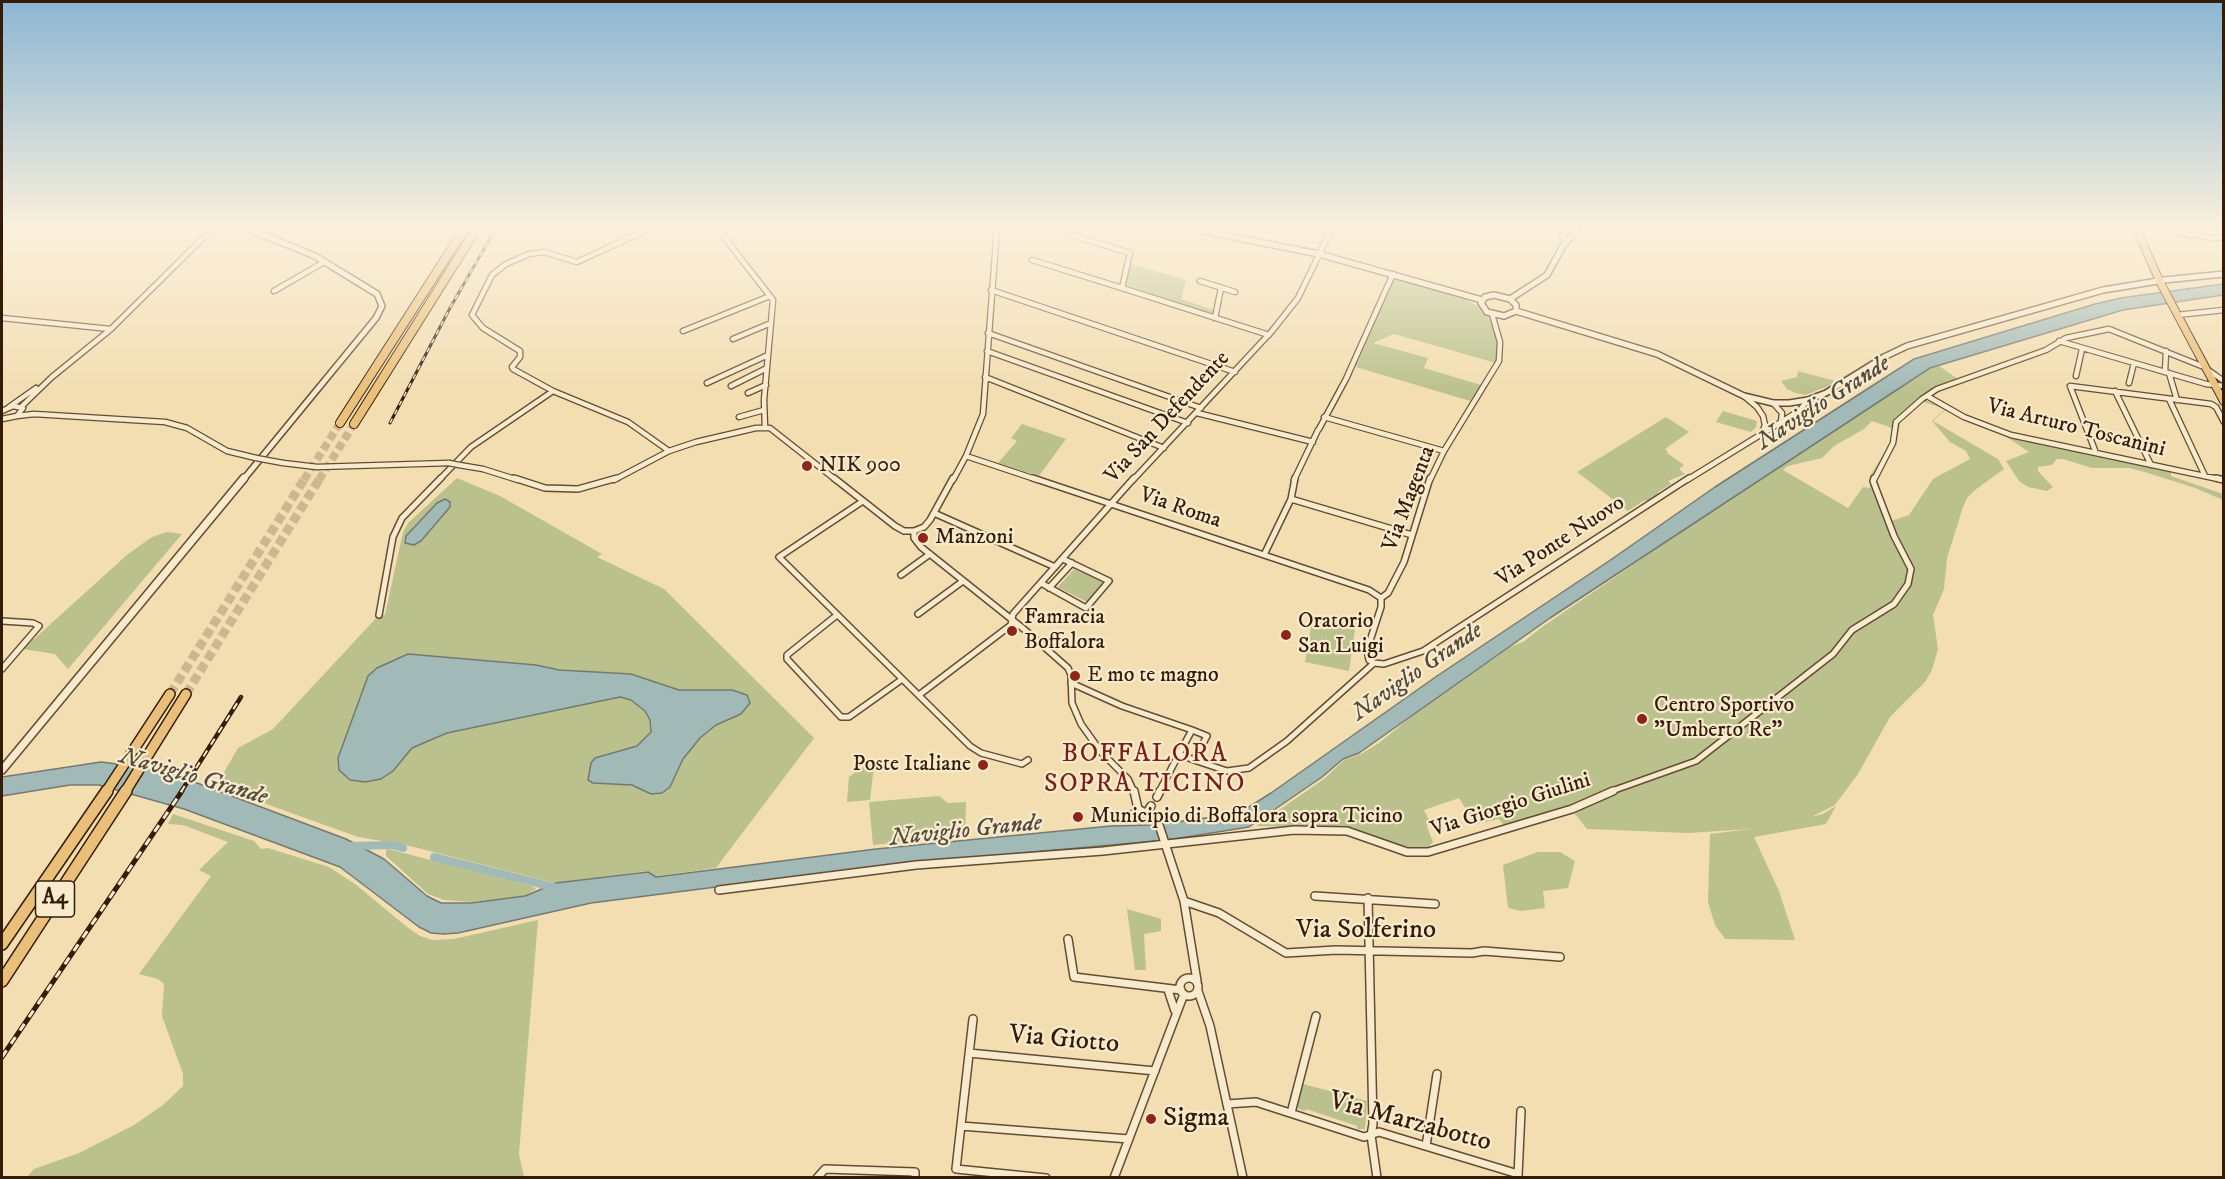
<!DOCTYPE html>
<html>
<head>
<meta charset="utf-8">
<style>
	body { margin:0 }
	#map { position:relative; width:2225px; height:1179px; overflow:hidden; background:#f3deb2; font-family:"IM FELL DW Pica",serif }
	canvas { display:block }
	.frame { position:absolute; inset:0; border:3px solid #341c09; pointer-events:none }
</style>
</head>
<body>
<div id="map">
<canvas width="2225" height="1179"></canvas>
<div class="frame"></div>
</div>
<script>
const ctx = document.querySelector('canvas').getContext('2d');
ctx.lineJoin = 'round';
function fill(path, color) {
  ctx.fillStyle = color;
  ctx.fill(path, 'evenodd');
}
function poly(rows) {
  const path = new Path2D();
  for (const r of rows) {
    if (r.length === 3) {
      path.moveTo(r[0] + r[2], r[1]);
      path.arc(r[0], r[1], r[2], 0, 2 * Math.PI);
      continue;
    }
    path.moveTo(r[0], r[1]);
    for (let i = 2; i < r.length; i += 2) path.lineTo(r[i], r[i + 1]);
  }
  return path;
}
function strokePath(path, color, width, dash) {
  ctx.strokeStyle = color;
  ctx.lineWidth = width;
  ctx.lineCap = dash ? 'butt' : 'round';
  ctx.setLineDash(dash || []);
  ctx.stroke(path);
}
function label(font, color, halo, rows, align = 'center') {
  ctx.font = font + ' "IM FELL DW Pica",serif';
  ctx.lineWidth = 4.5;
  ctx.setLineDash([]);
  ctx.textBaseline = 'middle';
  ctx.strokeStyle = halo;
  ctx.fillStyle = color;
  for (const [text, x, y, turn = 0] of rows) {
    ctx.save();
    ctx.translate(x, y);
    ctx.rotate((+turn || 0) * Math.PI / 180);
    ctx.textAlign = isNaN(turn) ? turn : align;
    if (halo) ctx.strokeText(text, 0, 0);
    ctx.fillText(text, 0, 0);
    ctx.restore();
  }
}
fill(poly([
	[1131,264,1186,280,1181,299,1214,310,1212,314,1126,285],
	[1397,278,1462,297,1476,305,1488,317,1496,334,1499,354,1496,363,1394,334,1373,343,1428,358,1424,368,1481,385,1470,401,1356,367,1394,279],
	[1939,366,1958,379,1946,383,1920,398,1946,409,1933,421,1998,459,2004,469,1975,490,1967,498,1963,507,1947,558,1944,589,1933,615,1938,649,1932,670,1925,682,1890,717,1858,774,1835,805,1811,817,1823,814,1836,806,1826,824,1754,837,1779,891,1795,940,1725,939,1715,925,1708,902,1710,834,1751,829,1688,833,1587,829,1571,809,1507,829,1499,819,1476,824,1459,798,1424,810,1429,820,1427,827,1433,842,1427,848,1404,848,1355,829,1256,826,1324,779,1344,760,1361,754,1379,743,1417,712,1510,647,1523,642,1542,627,1741,491,1931,368],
	[1924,402,1945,409,1932,421,1950,442,1966,451,1970,459,1933,479,1909,515,1891,521,1875,480,1897,441,1901,418,1917,405],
	[1872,421,1892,428,1891,442,1870,476,1870,488,1863,487,1848,508,1783,470,1788,466,1822,458,1834,446,1864,429],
	[1798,371,1839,382,1805,395,1796,393,1787,389,1781,381,1797,377],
	[1723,411,1757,421,1756,427,1751,432,1716,422],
	[1666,417,1689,432,1665,449,1668,452,1667,453,1684,465,1679,469,1685,474,1668,481,1671,484,1658,492,1659,494,1654,499,1643,501,1628,511,1577,472],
	[1022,424,1066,439,1039,476,998,463,1017,441,1011,438],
	[2004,435,2171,470,2171,476,2223,494,2223,500,2195,488,2145,472,2129,468,2092,468,2063,459,2057,459,2052,465,2038,467,2038,471,2053,487,2047,491,2028,487,2019,481,2006,461,2029,452],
	[457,478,500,496,602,554,597,557,664,589,814,738,716,868,656,876,647,871,555,883,406,845,358,837,216,786,238,748,273,729,379,615,385,615,403,532,408,523],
	[167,532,182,534,68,669,55,654,23,649,128,554,152,537],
	[1074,569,1103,582,1087,602,1058,587],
	[1313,615,1356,623,1349,671,1305,662],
	[875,758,870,800,847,802,849,777],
	[939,796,948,803,966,802,965,836,873,845,869,802],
	[173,814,254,841,261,849,268,848,329,867,355,884,407,927,420,936,433,940,454,939,538,920,519,1154,524,1177,27,1177,34,1169,79,1153,134,1125,163,1105,183,1086,183,1074,162,1016,164,984,158,979,139,974,211,876,199,870,228,842,183,825,168,824],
	[388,849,532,886,536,889,524,896,472,902,444,900,428,894,386,856,386,850],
	[1538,852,1560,852,1575,861,1568,888,1543,891,1545,908,1521,911,1508,908,1503,865],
	[1127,909,1161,919,1161,931,1144,934,1146,970,1135,970],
	[1303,1084,1367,1101,1365,1129,1357,1129,1357,1126,1306,1109,1305,1111,1299,1109,1297,1106]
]), '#bac18d');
const water = poly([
	[2223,284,2223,295,2123,310,1930,368,1550,618,1359,753,1343,759,1322,777,1249,827,1167,840,888,865,591,903,458,933,444,934,431,933,419,927,340,867,184,809,99,785,70,785,2,796,2,777,101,762,160,769,346,839,384,859,427,896,441,903,471,903,525,896,556,883,648,872,656,877,876,849,1111,826,1153,825,1221,816,1249,807,1271,793,1437,676,1609,561,1715,487,1914,359,2095,304,2121,298,2223,284],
	[445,499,450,502,450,507,421,541,414,545,405,543,406,536,437,503,445,499],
	[408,654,536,665,559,670,631,674,679,690,732,690,747,695,750,703,741,714,716,725,700,738,683,759,670,787,662,793,651,794,632,785,593,783,588,780,591,763,595,758,637,746,651,732,650,720,645,711,631,700,620,697,447,733,412,748,393,771,381,779,365,782,350,780,339,770,338,758,368,676,377,668,408,654]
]);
fill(water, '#a1b9b7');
strokePath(water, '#757a71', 1.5);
strokePath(poly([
	[351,846,392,845,403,848],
	[434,857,557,888]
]), '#a1b9b7', 8);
strokePath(poly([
	[304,480,340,423],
	[319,480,354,424]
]), '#cdb790', 8, [8, 4]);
strokePath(poly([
	[170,694,305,478],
	[186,694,320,478]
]), '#cdb790', 9, [9, 4.5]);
const minorFar2 = poly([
	[651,228,577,262,544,252,529,254,506,264,492,275,472,315,483,328,520,351,520,357,512,367,513,369,553,391,628,422,669,451],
	[717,228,773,300,764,400,765,427],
	[1049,228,1130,253,1122,288,1269,335],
	[2149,228,2214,238,2224,237],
	[1567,240,1562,237,1568,228],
	[1032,260,1122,288],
	[1200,281,1235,292],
	[991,290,1235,372],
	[274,291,324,262],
	[2177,315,2224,310],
	[2,318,110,329],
	[1215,318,1221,288],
	[683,331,770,296],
	[988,333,1201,408],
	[733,339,771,323],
	[2059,341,2206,384,2224,386],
	[987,351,1188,423],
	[2208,370,2224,381],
	[2165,372,2166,351],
	[2169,373,2177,400],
	[2076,376,2082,349],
	[985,377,1164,448],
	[707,383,768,355],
	[2129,383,2134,363],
	[731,386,767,368],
	[2115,391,2151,465],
	[748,393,766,385],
	[1744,396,1757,407,1763,416,1765,425,1762,433],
	[1927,396,1964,417,2011,435,2223,480],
	[2169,399,2205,476],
	[1773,403,1782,413,1781,422],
	[22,406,52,377,111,329,203,238,217,228],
	[9,407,36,388],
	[2,411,13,406,23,408,17,416,2,419],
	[1197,413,1313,442],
	[17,416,34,414,165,422,187,428,227,451,256,458],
	[739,417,764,410],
	[1324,417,1444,451],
	[1319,429,1346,379,1393,274],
	[2096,453,2070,386,2211,404,2216,407,2224,422],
	[966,456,1038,480],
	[283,463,317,467,449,463],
	[459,465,483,469,518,480],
	[439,480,471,447,553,391],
	[614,480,669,451,696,442,756,428,770,428,836,480],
	[953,480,966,456,983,414,997,228],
	[1133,480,1272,331,1298,298,1332,228],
	[1294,480,1318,430],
	[1430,480,1444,451,1499,361,1500,342,1492,314],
	[1687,480,1799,411,1808,400],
	[1874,480,1893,443,1896,422,1922,399,1937,389,2046,350,2066,338,2109,329,2204,367]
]);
const minorFar1 = poly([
	[514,478,545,488,578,489,617,478],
	[834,478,895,526,904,531,914,531,914,538,921,547,1025,630,1068,668,1071,675,1072,703,1081,724,1101,752,1128,779,1134,792],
	[1033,478,1369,590,1381,598],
	[2216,478,2224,480],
	[1291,499,1412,535],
	[863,501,779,557,970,746,981,753,1022,764,1028,760],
	[934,513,1055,567],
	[914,531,924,527,930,520,953,478],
	[1264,555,1291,499,1295,478],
	[901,575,930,554],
	[1041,583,1086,608,1109,581,1063,559],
	[1049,588,1072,563],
	[918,614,963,581],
	[379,615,393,537,402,518,441,478],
	[837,615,787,655,787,659,841,717,849,717,901,680],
	[2,621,33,623,39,626,2,669],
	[1374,663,1384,664,1423,651,1689,478],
	[1374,663,1369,660,1367,650,1381,607,1381,598,1388,593,1404,562,1430,478],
	[1071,683,1122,706,1192,730],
	[919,695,1011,625,1013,614,1134,478],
	[1192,730,1207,736,1194,760,1179,754,1192,730],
	[1194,760,1227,771,1249,768,1287,741,1374,663],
	[1159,792,1179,754],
	[1609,792,1696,761,1833,654,1852,630,1894,604,1908,584,1911,569,1894,536,1873,481,1874,478]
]);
const minor = poly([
	[1134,791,1138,809,1157,819,1184,901,1197,981],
	[1157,797,1160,791],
	[1133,814,1146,814,1151,806],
	[719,890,916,865,1103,851,1294,830,1347,831,1407,852,1428,852,1572,809,1613,791],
	[1315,896,1435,904],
	[1368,898,1373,1124,1371,1135,1377,1178],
	[1184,901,1219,913,1286,953,1336,950,1472,953,1484,951,1560,957],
	[1068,939,1074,977,1181,990],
	[1189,987,9],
	[1168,990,1175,1011],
	[1198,991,1210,1026,1243,1178],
	[973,1019,956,1169,1046,1178],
	[969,1053,1155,1071],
	[1227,1104,1256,1102,1364,1137,1379,1132,1518,1174],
	[1291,1113,1316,1016],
	[961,1126,1129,1139],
	[1426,1146,1437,1074],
	[1518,1176,1521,1111],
	[817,1178,825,1169,915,1172,915,1178],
	[1114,1178,1184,994]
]);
const tertiaryFar1 = poly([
	[1187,228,1319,254,1482,300],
	[1494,295,1510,299,1516,305,1516,311,1504,316,1487,312,1481,303,1485,297,1494,295],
	[1510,299,1547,275,1563,246,1578,228],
	[1516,311,1657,354,1744,396,1773,403,1789,403,1808,400,1826,393,1884,357,1907,346,2103,290,2164,280,2224,274],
	[243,480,376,318,382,306,377,294,315,256,246,228]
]);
const tertiary = poly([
	[2,770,244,478]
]);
const primary = poly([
	[2136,228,2160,282,2224,402]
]);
const motorwayFar2 = poly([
	[340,423,465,228],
	[354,424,477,228]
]);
const motorwayFar1 = poly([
	[106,792,170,694],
	[125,792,186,694]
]);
const motorway = poly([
	[2,944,107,791],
	[2,981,126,791]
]);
strokePath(minorFar2, '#644c33', 7);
strokePath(minorFar1, '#644c33', 8);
strokePath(minor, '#644c33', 10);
strokePath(tertiaryFar1, '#644c33', 8);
strokePath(tertiary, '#644c33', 10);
strokePath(primary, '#341c09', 9);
strokePath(motorwayFar2, '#341c09', 10);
strokePath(motorwayFar1, '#341c09', 12);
strokePath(motorway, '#341c09', 14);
strokePath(minorFar2, '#f7eacd', 4.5);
strokePath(minorFar1, '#f7eacd', 5);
strokePath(minor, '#f7eacd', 7);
strokePath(tertiaryFar1, '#f7eacd', 5);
strokePath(tertiary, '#f7eacd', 7);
strokePath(primary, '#eabf79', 7);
strokePath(motorwayFar2, '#eabf79', 8);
strokePath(motorwayFar1, '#eabf79', 9);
strokePath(motorway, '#eabf79', 11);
const railFar2 = poly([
	[390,423,450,308,496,228]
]);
const railFar1 = poly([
	[181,792,241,697]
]);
const rail = poly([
	[2,1057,182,791]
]);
strokePath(railFar2, '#341c09', 3);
strokePath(railFar1, '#341c09', 4.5);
strokePath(rail, '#341c09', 5);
strokePath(railFar2, '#f7eacd', 1.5, [5]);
strokePath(railFar1, '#f7eacd', 2, [7]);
strokePath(rail, '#f7eacd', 3, [8]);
const minorBridge = poly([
	[256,458,283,463],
	[449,463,459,465]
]);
strokePath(minorBridge, '#644c33', 7, []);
strokePath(minorBridge, '#f7eacd', 4.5);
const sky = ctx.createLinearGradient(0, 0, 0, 393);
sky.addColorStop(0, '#8bb6d4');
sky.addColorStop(0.58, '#faf0dc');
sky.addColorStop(1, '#faf0dc00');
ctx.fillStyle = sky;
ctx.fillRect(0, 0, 2225, 393);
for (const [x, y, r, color] of [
	[807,466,6,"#8f2418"],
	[923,538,6,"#8f2418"],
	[1012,631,6,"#8f2418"],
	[1286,635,6,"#8f2418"],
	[1075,676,6,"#8f2418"],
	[1642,719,6,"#8f2418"],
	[983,765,6,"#8f2418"],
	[1078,817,6,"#8f2418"],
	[1151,1119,6,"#8f2418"]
]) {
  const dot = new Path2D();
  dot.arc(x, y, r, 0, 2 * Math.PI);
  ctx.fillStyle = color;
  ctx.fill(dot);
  strokePath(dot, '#f7eacd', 2);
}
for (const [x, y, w] of [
	[55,899,39]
]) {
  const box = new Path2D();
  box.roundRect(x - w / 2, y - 18, w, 36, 4.5);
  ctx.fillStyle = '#f7eacd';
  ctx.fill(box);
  strokePath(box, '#341c09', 1.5);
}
label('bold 21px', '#341c09', null, [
	["A4",55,899]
]);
label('22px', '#341c09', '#f7eacd', [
	["Via San Defendente",1168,418,-47],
	["Via Arturo Toscanini",2076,429,14],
	["Via Magenta",1410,499,-69],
	["Via Roma",1180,509,19],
	["Via Ponte Nuovo",1561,542,-33],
	["Via Giorgio Giulini",1511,806,-18]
]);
label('22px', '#341c09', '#f7eacd', [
	["NIK 900",819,466],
	["Manzoni",935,538],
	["Famracia",1024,618],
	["Boffalora",1024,643],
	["Oratorio",1298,622],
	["San Luigi",1298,647],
	["E mo te magno",1087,676],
	["Centro Sportivo",1654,706],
	["\"Umberto Re\"",1654,731],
	["Poste Italiane",971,765,"right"],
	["Municipio di Boffalora sopra Ticino",1090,817]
], 'left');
label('italic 24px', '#554b3d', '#f7eacd', [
	["Naviglio Grande",1824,404,-33],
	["Naviglio Grande",1418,673,-35],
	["Naviglio Grande",193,778,16],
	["Naviglio Grande",966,832,-6]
]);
ctx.letterSpacing = '1.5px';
label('26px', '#7a1f14', '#f7eacd', [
	["BOFFALORA",1145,756],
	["SOPRA TICINO",1145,786]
]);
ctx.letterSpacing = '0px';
label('27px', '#341c09', '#f7eacd', [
	["Via Solferino",1366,931],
	["Via Giotto",1064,1041,5],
	["Via Marzabotto",1410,1123,15]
]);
label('27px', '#341c09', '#f7eacd', [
	["Sigma",1163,1119]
], 'left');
</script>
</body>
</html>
